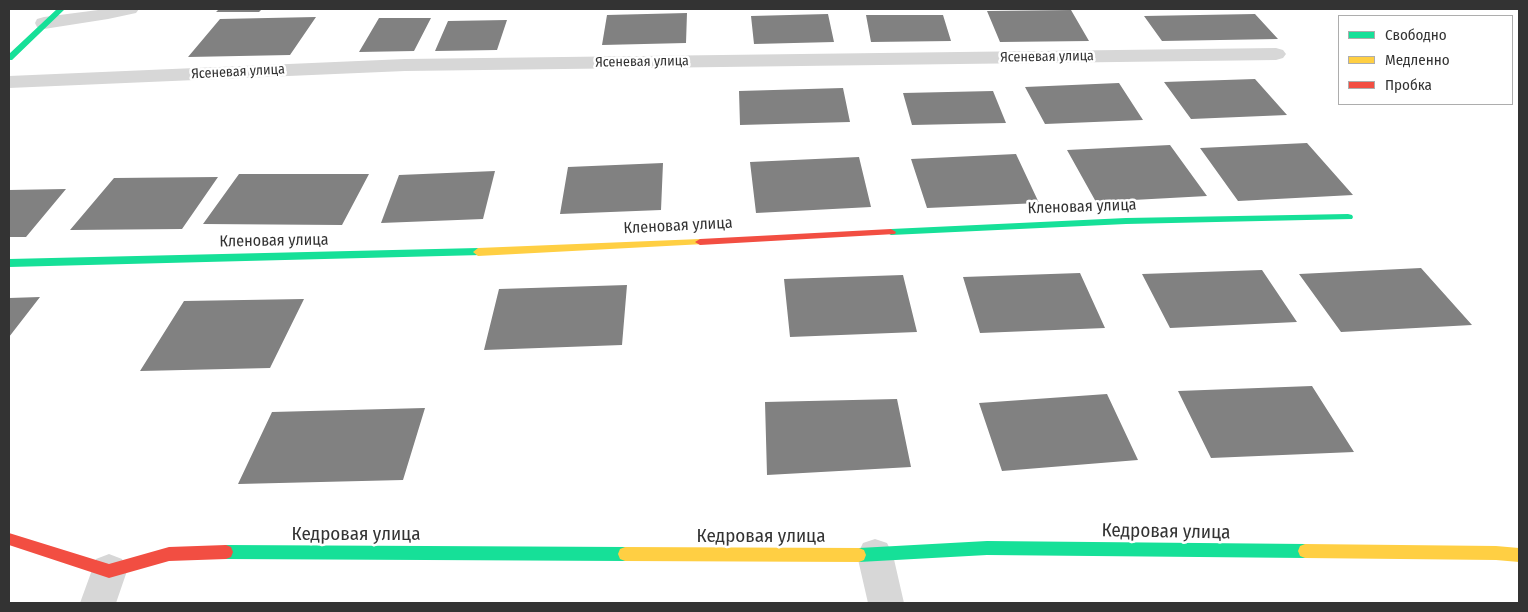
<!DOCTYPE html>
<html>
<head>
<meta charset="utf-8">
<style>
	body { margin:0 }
	#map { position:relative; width:1528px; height:612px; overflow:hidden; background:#fff; font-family:"Fira Sans Condensed",sans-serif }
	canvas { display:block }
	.frame { position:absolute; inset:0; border:10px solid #333; pointer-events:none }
	.legend { position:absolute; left:1338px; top:15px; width:175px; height:90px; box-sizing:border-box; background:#fff; border:1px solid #adadad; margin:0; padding:6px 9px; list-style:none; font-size:15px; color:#333 }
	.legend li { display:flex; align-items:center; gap:10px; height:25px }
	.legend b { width:25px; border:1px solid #adadad }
</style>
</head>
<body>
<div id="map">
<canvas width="1528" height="612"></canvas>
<div class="frame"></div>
<ul class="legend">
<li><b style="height:6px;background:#16e098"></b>Свободно</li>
<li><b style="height:6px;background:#ffcf43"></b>Медленно</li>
<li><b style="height:6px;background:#f24e42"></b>Пробка</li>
</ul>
</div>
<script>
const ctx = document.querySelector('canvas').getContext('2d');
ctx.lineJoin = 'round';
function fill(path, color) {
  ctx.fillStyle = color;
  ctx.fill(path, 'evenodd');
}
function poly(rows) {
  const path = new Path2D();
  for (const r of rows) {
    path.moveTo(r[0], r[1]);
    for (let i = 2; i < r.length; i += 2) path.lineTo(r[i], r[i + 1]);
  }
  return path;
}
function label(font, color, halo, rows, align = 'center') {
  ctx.font = font + ' "Fira Sans Condensed",sans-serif';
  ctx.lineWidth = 5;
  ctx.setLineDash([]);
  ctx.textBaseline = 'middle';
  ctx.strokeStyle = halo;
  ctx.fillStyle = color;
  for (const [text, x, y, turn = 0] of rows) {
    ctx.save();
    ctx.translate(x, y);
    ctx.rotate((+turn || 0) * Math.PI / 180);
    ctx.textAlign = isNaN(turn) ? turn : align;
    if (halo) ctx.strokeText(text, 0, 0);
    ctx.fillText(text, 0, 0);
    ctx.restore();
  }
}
fill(poly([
	[219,9,262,9,259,12,216,12],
	[1071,10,1089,41,1000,42,987,11],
	[687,13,686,43,602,45,607,15],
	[828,14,834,42,754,44,751,16],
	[1255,14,1278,39,1162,41,1144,16],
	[866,15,943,15,951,41,871,42],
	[316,17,290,55,188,57,220,19],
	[379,18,431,18,414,51,359,52],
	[507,20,497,50,435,51,448,21],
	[1255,79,1287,115,1191,119,1164,82],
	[1119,83,1143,120,1045,124,1025,87],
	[843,88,850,122,740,125,739,91],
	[993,91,1006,123,912,125,903,93],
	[1307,143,1353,195,1238,201,1200,148],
	[1170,145,1207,196,1096,202,1067,150],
	[1016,154,1039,203,927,208,911,159],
	[859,157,871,207,756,213,750,162],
	[663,163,661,210,560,214,568,167],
	[495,171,483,219,381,223,399,175],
	[239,174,369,174,342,225,203,224],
	[218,177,182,229,70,230,114,178],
	[66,189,26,237,9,237,9,190],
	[1421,268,1472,325,1341,332,1299,274],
	[1262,270,1297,322,1170,328,1142,274],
	[1080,273,1105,328,980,333,963,277],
	[903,275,917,332,790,337,784,279],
	[627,285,622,345,484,350,499,289],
	[40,297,9,337,9,298],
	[304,299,270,368,140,371,184,301],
	[1312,386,1354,452,1211,458,1178,391],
	[1107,394,1138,460,1002,471,979,403],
	[897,399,911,467,767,475,765,402],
	[425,408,403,480,238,484,272,412]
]), '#818181');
fill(poly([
	[106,9,139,9,136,13,108,19,44,29,37,27,35,23,37,19,44,17,106,9],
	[1276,48,1283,50,1286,54,1283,58,1276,60,405,71,9,88,9,76,405,59,1276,48],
	[875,539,887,543,893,555,904,603,868,603,857,555,863,543,875,539],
	[109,554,122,559,127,571,116,603,80,603,96,559,109,554]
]), '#d7d7d7');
fill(poly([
	[57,9,65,9,12,60,9,60,9,54,57,9],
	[1348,214,1352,215,1353,217,1352,219,1126,224,891,235,886,232,891,229,1126,218,1348,214],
	[478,248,482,249,483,252,482,255,9,267,9,259,478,248],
	[987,541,1305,544,1310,546,1312,551,1310,556,1305,558,987,555,859,562,854,560,852,555,854,550,859,548,987,541],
	[226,545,625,547,630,549,632,554,630,559,625,561,226,559,221,557,219,552,221,547,226,545]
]), '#16e098');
fill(poly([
	[700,239,705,242,704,244,478,256,473,252,478,248,700,239],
	[1305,544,1496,546,1519,548,1519,562,1496,560,1305,558,1300,556,1298,551,1300,546,1305,544],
	[625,547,859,548,864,550,866,555,864,560,859,562,625,561,620,559,618,554,620,549,625,547]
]), '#ffcf43');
fill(poly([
	[891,229,896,232,895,234,700,245,695,242,700,239,891,229],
	[9,533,109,564,169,547,226,545,231,547,233,552,231,557,226,559,169,561,109,578,9,545,9,533]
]), '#f24e42');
label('14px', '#333', '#fff', [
	["Ясеневая улица",1047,57,-1],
	["Ясеневая улица",642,62,-1],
	["Ясеневая улица",238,72,-3]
]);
label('16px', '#333', '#fff', [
	["Кленовая улица",1082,207,-2],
	["Кленовая улица",678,226,-3],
	["Кленовая улица",274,241,-1]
]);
label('19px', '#333', '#fff', [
	["Кедровая улица",1166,532,1],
	["Кедровая улица",356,535],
	["Кедровая улица",761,537]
]);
</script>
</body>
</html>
